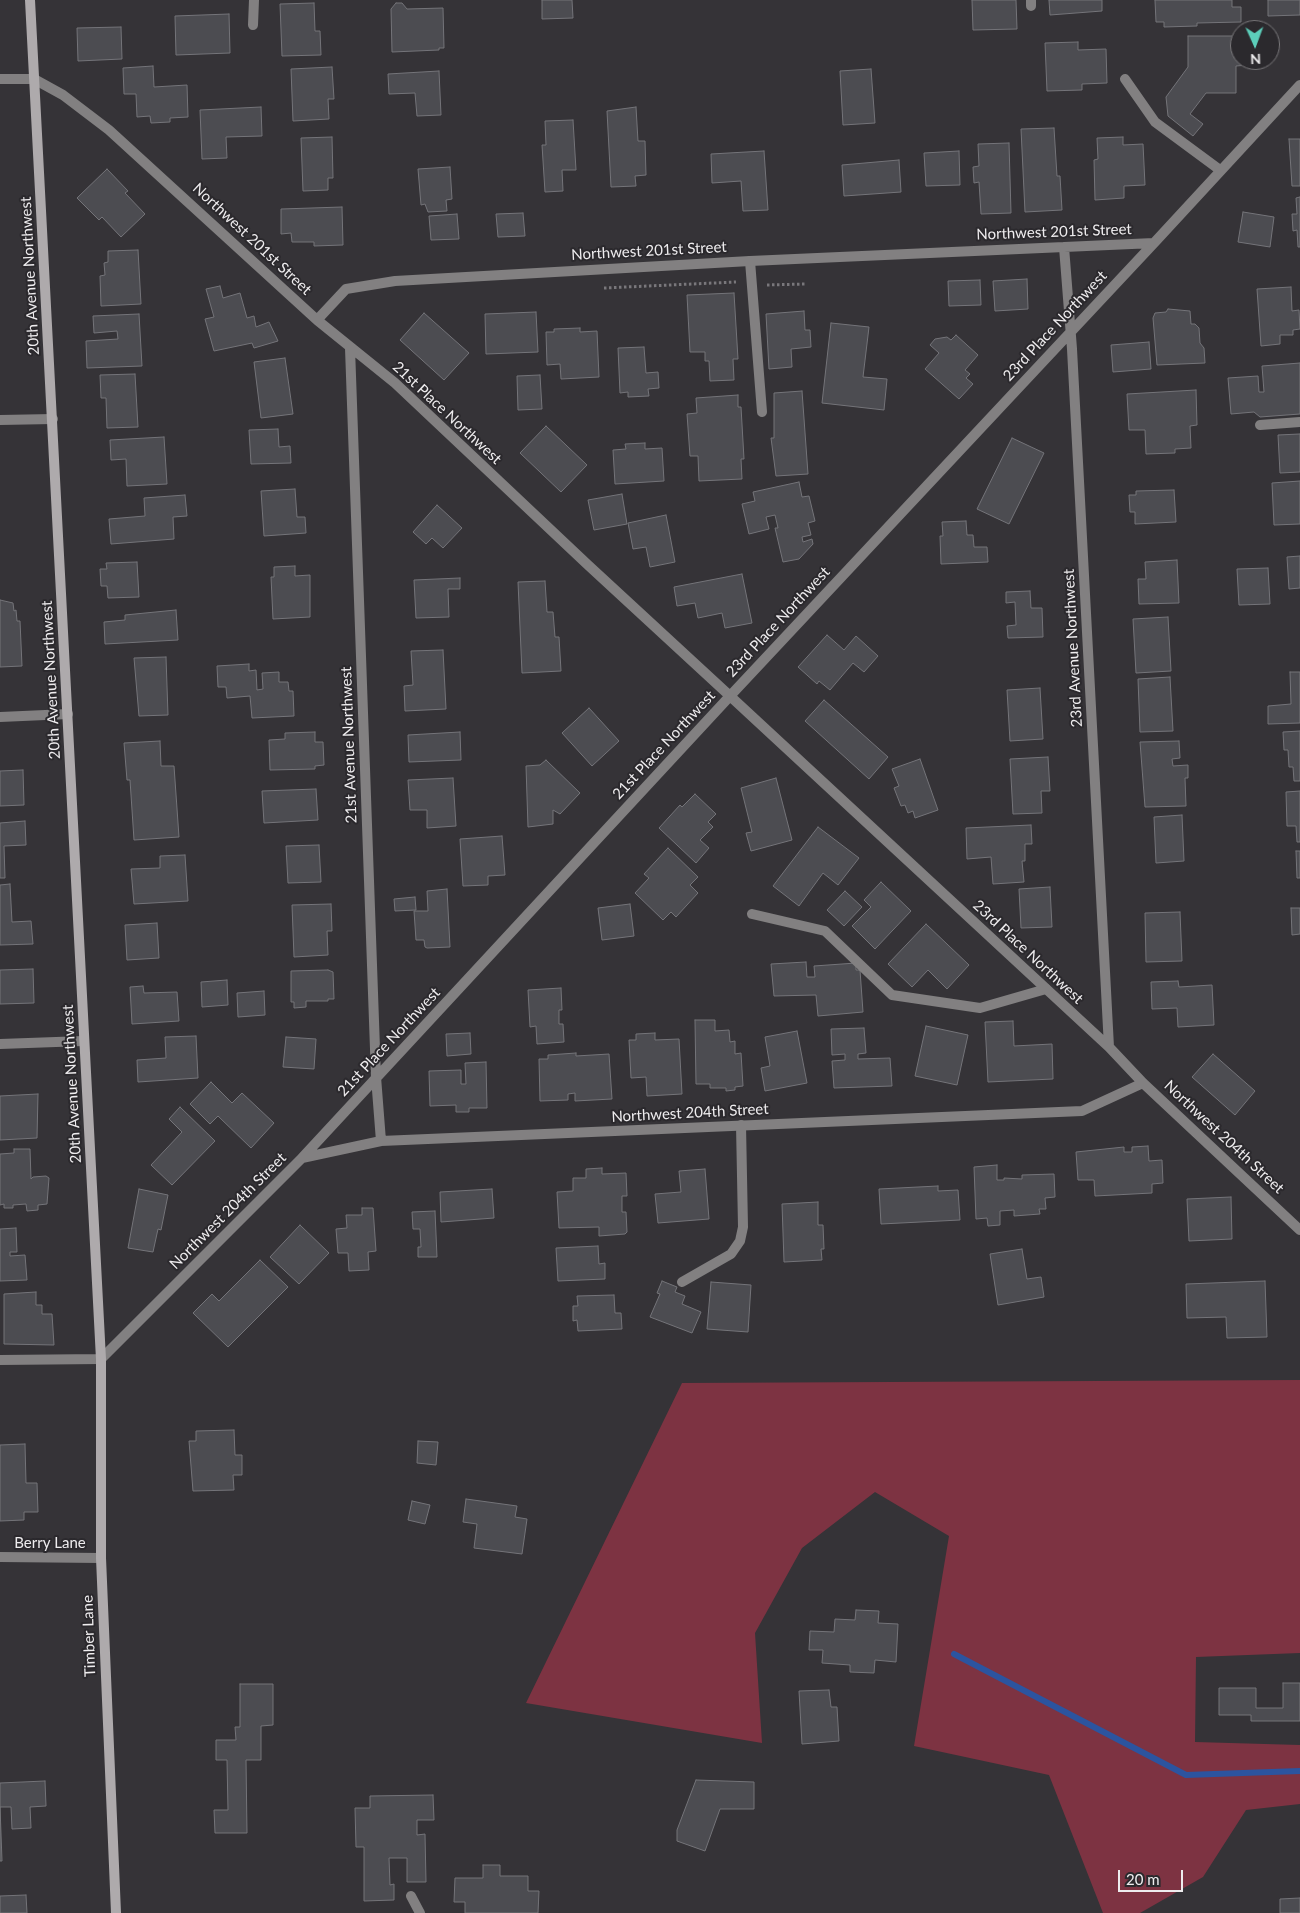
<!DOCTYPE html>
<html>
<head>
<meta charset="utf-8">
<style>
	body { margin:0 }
	#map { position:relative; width:1300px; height:1913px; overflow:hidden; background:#353337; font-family:Lato,sans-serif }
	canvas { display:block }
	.north { position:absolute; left:1230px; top:20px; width:50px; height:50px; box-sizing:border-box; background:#2b292d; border:1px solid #79777a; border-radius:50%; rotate:178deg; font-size:14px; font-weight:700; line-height:20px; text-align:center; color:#eeecee }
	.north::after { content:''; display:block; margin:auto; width:18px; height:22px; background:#5cceba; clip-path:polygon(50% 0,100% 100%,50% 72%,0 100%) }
	.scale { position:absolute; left:1118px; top:1870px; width:65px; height:22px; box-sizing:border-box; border:2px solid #eeecee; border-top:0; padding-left:6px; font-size:15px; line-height:18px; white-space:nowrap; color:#eeecee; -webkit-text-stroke:4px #2b292d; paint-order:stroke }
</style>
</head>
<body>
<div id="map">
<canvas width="1300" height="1913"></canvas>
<div class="north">N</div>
<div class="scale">20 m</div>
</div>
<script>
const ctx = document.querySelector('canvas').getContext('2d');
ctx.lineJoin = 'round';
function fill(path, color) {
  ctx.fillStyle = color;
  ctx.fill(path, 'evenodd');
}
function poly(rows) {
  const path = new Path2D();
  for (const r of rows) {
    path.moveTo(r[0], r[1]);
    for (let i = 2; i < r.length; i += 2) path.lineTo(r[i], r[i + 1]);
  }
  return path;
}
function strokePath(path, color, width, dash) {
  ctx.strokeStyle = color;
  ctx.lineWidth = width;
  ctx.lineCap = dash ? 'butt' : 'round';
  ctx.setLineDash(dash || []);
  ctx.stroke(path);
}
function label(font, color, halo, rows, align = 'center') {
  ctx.font = font + ' Lato,sans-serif';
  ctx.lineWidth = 4;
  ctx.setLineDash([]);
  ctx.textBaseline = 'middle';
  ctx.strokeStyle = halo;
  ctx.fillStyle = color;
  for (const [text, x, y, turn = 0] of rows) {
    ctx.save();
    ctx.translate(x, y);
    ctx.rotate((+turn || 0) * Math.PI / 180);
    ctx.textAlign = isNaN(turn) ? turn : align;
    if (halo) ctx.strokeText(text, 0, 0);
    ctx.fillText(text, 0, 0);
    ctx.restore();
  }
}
fill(poly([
	[1300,1380,1300,1653,1196,1657,1195,1742,1300,1745,1300,1804,1246,1810,1203,1877,1140,1913,1103,1913,1049,1775,914,1746,949,1536,875,1492,802,1548,755,1633,762,1743,526,1703,682,1383]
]), '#7d3342');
strokePath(poly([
	[954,1654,1186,1775,1300,1771]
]), '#2c549f', 6);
const building = poly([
	[542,0,572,0,573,18,542,19,542,0],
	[972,0,1016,0,1017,29,973,30,972,0],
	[1049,0,1102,0,1102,11,1050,15,1049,0],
	[1155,0,1232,0,1232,7,1241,7,1241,22,1197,23,1197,26,1164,27,1164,22,1156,22,1155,0],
	[1268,0,1300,0,1300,15,1268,16,1268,0],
	[314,3,315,31,320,31,321,55,282,56,280,4,314,3],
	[396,3,402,3,407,9,443,8,444,48,439,48,439,50,392,52,391,9,396,3],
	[229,14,230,53,176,55,175,16,229,14],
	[121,27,122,59,78,61,77,28,121,27],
	[1188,36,1240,36,1240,60,1248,60,1248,65,1236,66,1236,93,1206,93,1190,114,1203,124,1193,136,1168,116,1166,97,1188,67,1188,36],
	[1078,42,1078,50,1106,49,1107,83,1082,84,1082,90,1047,91,1045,43,1078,42],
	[153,66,154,87,187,85,188,117,170,118,170,122,151,123,150,116,137,117,136,94,124,94,123,68,153,66],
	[332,67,334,99,328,99,329,119,293,121,291,69,332,67],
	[871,69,875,123,843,125,840,71,871,69],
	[439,71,441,115,417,116,415,93,389,94,388,74,439,71],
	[261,107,262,136,226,137,227,158,202,159,200,110,261,107],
	[636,107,638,141,645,141,646,175,635,176,636,186,611,187,607,111,636,107],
	[573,120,576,170,562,170,563,191,545,192,542,145,546,145,545,121,573,120],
	[1054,128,1057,176,1060,176,1062,210,1025,212,1021,129,1054,128],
	[332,137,333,178,328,178,328,190,303,191,301,138,332,137],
	[1123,137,1123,145,1143,144,1145,185,1124,186,1124,198,1095,200,1094,160,1098,159,1097,138,1123,137],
	[1289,139,1300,139,1300,186,1292,186,1289,139],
	[1009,143,1011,213,981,214,979,182,974,183,973,167,979,166,978,144,1009,143],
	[764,151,768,210,743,211,741,181,712,183,711,154,764,151],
	[959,151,960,185,926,186,924,153,959,151],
	[899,160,901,192,844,196,842,165,899,160],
	[450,167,452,199,446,200,447,211,428,212,425,204,421,205,418,169,450,167],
	[107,169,128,191,125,193,145,214,121,237,102,217,99,220,77,198,107,169],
	[1300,197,1300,247,1298,247,1297,230,1293,231,1292,214,1297,214,1296,198,1300,197],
	[342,207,343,245,314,246,314,242,292,242,291,233,281,234,281,209,342,207],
	[1243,212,1274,217,1270,247,1238,242,1243,212],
	[523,213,525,236,498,237,496,214,523,213],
	[457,214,459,239,431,240,429,216,457,214],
	[138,250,141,304,101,306,100,276,105,275,104,263,108,262,108,251,138,250],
	[1027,279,1028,309,995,311,993,281,1027,279],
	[980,280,981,305,949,306,948,281,980,280],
	[220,286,223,298,240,293,247,318,254,316,256,327,269,322,278,341,254,348,252,343,214,351,205,319,214,317,206,289,220,286],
	[1291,287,1292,311,1299,310,1300,329,1293,330,1293,335,1280,335,1280,344,1261,346,1257,289,1291,287],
	[734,293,738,359,733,359,734,380,710,381,709,361,705,361,705,352,690,352,687,295,734,293],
	[1168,309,1190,311,1191,324,1195,324,1199,328,1200,343,1204,348,1205,363,1157,365,1153,318,1155,313,1166,312,1168,309],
	[804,311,805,330,810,330,811,347,791,349,792,367,769,369,766,314,804,311],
	[536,312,538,352,486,354,485,314,536,312],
	[424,313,469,353,444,380,400,340,424,313],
	[139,314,142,366,87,368,86,341,118,339,117,331,94,333,93,316,139,314],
	[831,323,869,327,863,377,887,379,884,410,822,403,831,323],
	[580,328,580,332,597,331,599,377,561,379,560,364,547,365,546,332,554,332,554,329,580,328],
	[956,335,978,355,965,370,970,374,966,378,973,384,959,399,925,369,939,353,930,345,935,339,947,337,951,340,956,335],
	[1149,342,1151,369,1113,372,1111,345,1149,342],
	[644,347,646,373,658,372,659,388,648,389,649,396,628,397,628,392,620,393,618,348,644,347],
	[285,358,293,414,261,418,254,362,285,358],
	[1300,363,1300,414,1260,417,1254,412,1231,414,1228,378,1258,376,1259,392,1264,392,1262,366,1300,363],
	[135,374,138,427,107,428,106,398,101,398,100,375,135,374],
	[540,375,542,409,518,410,517,376,540,375],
	[1196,390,1197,425,1190,426,1191,448,1175,449,1175,453,1146,454,1145,430,1129,430,1127,394,1196,390],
	[802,391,808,474,776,476,771,438,774,438,774,393,802,391],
	[738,395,738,407,741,407,744,459,741,459,742,479,699,481,698,456,690,456,687,414,697,413,696,398,738,395],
	[546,426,587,465,561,492,520,453,546,426],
	[278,429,279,447,290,446,291,463,251,464,249,430,278,429],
	[1300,434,1300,472,1280,473,1278,435,1300,434],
	[164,437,167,484,127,486,126,459,111,460,110,440,164,437],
	[1012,438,1044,453,1009,524,977,509,1012,438],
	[645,443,645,449,662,448,664,481,615,484,613,450,626,449,625,444,645,443],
	[1300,481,1300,524,1274,525,1272,483,1300,481],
	[799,482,802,497,809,496,815,521,808,523,811,535,802,537,803,542,812,539,813,544,799,559,783,562,775,528,778,528,775,515,766,517,769,529,749,534,742,504,755,501,753,492,799,482],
	[295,489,297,517,305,517,306,533,264,536,261,491,295,489],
	[1174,490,1176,522,1135,524,1135,512,1130,512,1129,495,1136,495,1136,491,1174,490],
	[622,494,627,524,594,530,588,500,622,494],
	[185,495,187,516,173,517,174,539,111,544,109,519,145,516,144,498,185,495],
	[437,505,462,528,443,548,432,538,426,544,413,532,437,505],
	[666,515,675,562,650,567,646,547,633,549,628,523,666,515],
	[966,521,967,535,973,535,974,547,987,547,988,562,941,564,940,536,943,536,942,522,966,521],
	[1300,556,1300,588,1289,589,1287,557,1300,556],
	[1177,560,1179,603,1139,604,1138,579,1146,579,1145,562,1177,560],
	[137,562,139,597,108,598,107,586,101,586,100,569,107,569,106,563,137,562],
	[295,566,295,576,310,575,310,617,273,619,271,577,274,577,274,567,295,566],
	[1268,568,1270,604,1239,605,1237,569,1268,568],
	[742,574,752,623,725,628,722,613,698,618,695,603,677,606,674,587,742,574],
	[460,578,460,589,448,589,449,617,416,618,414,580,460,578],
	[545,581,547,612,553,612,555,637,559,637,561,671,522,673,518,582,545,581],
	[1030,591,1031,608,1042,608,1043,637,1008,638,1007,626,1016,625,1015,602,1006,603,1006,592,1030,591],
	[0,600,13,603,14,611,16,610,17,621,20,621,22,666,0,667,0,600],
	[176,610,178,640,105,644,104,622,125,620,125,615,176,610],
	[1168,617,1171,671,1136,673,1133,619,1168,617],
	[827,635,844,650,856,636,878,656,864,672,853,663,830,690,819,681,817,684,798,667,827,635],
	[443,650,446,709,405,711,404,686,413,685,411,651,443,650],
	[166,657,168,715,139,716,134,658,166,657],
	[249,664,249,671,256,670,257,690,263,689,262,673,279,672,279,682,288,682,289,691,293,691,294,716,252,718,250,696,227,698,226,687,218,687,217,666,249,664],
	[1290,672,1300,672,1300,723,1268,724,1268,706,1291,704,1290,672],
	[1170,677,1173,731,1140,732,1138,679,1170,677],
	[1040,688,1043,739,1010,741,1007,690,1040,688],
	[824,700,888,757,869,779,805,721,824,700],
	[589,708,619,741,592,766,562,733,589,708],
	[1300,731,1300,781,1294,781,1293,767,1289,767,1288,750,1284,750,1283,732,1300,731],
	[315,732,315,742,323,742,324,765,315,766,315,769,270,770,269,740,285,739,285,733,315,732],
	[460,732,461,760,409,762,408,735,460,732],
	[160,741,161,766,174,766,179,837,134,840,130,780,127,780,124,743,160,741],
	[1179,741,1180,758,1172,759,1173,766,1188,765,1188,778,1185,778,1186,806,1145,807,1140,742,1179,741],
	[1048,757,1050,791,1041,791,1042,813,1013,814,1010,759,1048,757],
	[920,759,938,810,915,818,913,811,908,813,905,805,901,806,894,788,899,786,892,769,920,759],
	[546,760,580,793,560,814,553,810,553,824,528,827,526,766,540,765,546,760],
	[23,770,24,805,0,806,0,771,23,770],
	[453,778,456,826,427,828,427,810,410,810,408,780,453,778],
	[776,778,792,840,751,851,746,833,752,832,741,788,776,778],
	[316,789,318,820,264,823,262,791,316,789],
	[1300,791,1300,842,1297,842,1296,826,1287,826,1286,792,1300,791],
	[695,794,716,814,708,822,713,827,700,840,709,848,696,863,659,828,680,805,682,807,695,794],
	[1182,815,1184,861,1156,863,1154,817,1182,815],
	[25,821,26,845,4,846,5,878,0,878,0,823,25,821],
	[1031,825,1032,844,1025,844,1025,861,1022,861,1024,882,993,884,991,857,967,859,966,828,1031,825],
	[818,827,859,858,838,885,823,873,799,906,773,886,818,827],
	[502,836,505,875,488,876,488,885,463,886,460,839,502,836],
	[319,845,321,882,288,883,286,846,319,845],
	[668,848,698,877,690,885,698,893,676,917,671,912,663,920,635,893,649,878,644,874,668,848],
	[1296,851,1300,851,1300,878,1297,878,1296,851],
	[185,855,188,901,134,904,131,869,160,868,160,856,185,855],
	[881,882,911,911,875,949,852,926,871,907,864,900,881,882],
	[10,884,12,922,31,921,33,944,0,945,0,885,10,884],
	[1050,887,1052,927,1021,928,1019,889,1050,887],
	[447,889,450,947,427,948,425,947,424,940,416,940,414,911,428,911,427,891,447,889],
	[845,891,862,907,844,926,827,910,845,891],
	[415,897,416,910,395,911,394,899,415,897],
	[331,904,332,931,327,931,328,955,294,957,292,905,331,904],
	[630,904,634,936,602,940,598,908,630,904],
	[1291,908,1300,908,1300,934,1292,935,1291,908],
	[1180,912,1182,961,1146,962,1145,913,1180,912],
	[157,923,159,958,127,960,125,925,157,923],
	[926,924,969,965,947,989,928,970,912,987,888,964,926,924],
	[806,962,807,977,815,977,814,966,856,963,856,970,860,970,863,1012,818,1016,816,995,774,996,771,964,806,962],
	[33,969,34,1003,0,1004,0,970,33,969],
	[328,970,333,972,334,999,328,999,328,1001,306,1001,306,1007,294,1008,294,1002,291,1002,291,971,328,970],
	[227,980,228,1005,202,1007,201,982,227,980],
	[1178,981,1179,987,1212,985,1214,1025,1178,1027,1177,1008,1152,1009,1151,982,1178,981],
	[143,986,144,993,177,992,179,1021,132,1024,130,987,143,986],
	[561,988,562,1010,559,1010,559,1024,563,1024,564,1042,537,1044,536,1026,530,1027,528,990,561,988],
	[264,991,265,1015,238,1017,237,993,264,991],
	[695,1020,715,1020,715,1031,729,1030,730,1042,735,1041,735,1054,741,1053,743,1086,735,1087,735,1090,726,1091,726,1088,710,1088,710,1084,696,1084,695,1020],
	[1013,1021,1014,1046,1052,1044,1053,1079,988,1082,985,1022,1013,1021],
	[926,1026,968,1035,957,1085,915,1076,926,1026],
	[864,1028,866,1053,858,1054,858,1059,890,1058,892,1086,834,1088,832,1061,845,1060,845,1054,832,1055,831,1029,864,1028],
	[797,1031,807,1083,765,1091,761,1068,770,1066,765,1037,797,1031],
	[470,1033,471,1054,447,1056,446,1034,470,1033],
	[655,1033,655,1040,679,1039,682,1094,647,1096,646,1077,631,1078,629,1040,636,1040,636,1034,655,1033],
	[196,1036,198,1078,138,1082,137,1060,166,1058,165,1037,196,1036],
	[286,1037,316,1039,314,1069,283,1067,286,1037],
	[576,1053,576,1056,609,1054,612,1099,575,1101,575,1093,568,1094,568,1100,540,1101,539,1059,548,1059,548,1055,576,1053],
	[1213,1054,1255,1091,1235,1115,1192,1077,1213,1054],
	[486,1062,487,1108,469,1108,469,1112,456,1112,456,1105,430,1106,429,1071,461,1070,461,1084,466,1084,465,1063,486,1062],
	[211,1082,232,1103,242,1093,274,1123,251,1148,218,1116,210,1124,190,1104,211,1082],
	[38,1094,37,1138,0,1140,0,1096,38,1094],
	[180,1107,215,1141,172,1185,151,1165,182,1132,169,1119,180,1107],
	[1148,1146,1149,1161,1162,1160,1163,1183,1152,1184,1152,1193,1095,1196,1094,1180,1078,1180,1076,1152,1124,1147,1124,1152,1132,1152,1132,1147,1148,1146],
	[14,1149,30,1149,31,1179,33,1177,46,1176,49,1178,47,1204,38,1205,38,1210,27,1211,26,1204,13,1205,13,1208,4,1208,4,1204,0,1205,0,1154,14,1153,14,1149],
	[997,1165,997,1180,1004,1180,1004,1178,1022,1179,1022,1175,1054,1174,1055,1197,1045,1198,1046,1209,1039,1209,1040,1214,1014,1216,1014,1210,1000,1211,1000,1225,988,1226,987,1218,976,1219,974,1167,997,1165],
	[602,1168,602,1174,626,1173,627,1196,622,1196,622,1212,626,1212,627,1232,625,1234,599,1236,599,1227,559,1228,557,1192,573,1191,573,1178,586,1178,586,1169,602,1168],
	[705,1169,709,1219,658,1223,655,1194,681,1192,679,1171,705,1169],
	[938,1186,938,1191,958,1190,960,1220,881,1224,879,1189,938,1186],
	[139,1189,168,1195,161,1230,158,1229,153,1252,128,1248,139,1189],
	[492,1189,494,1218,441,1222,440,1192,492,1189],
	[1231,1197,1232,1239,1189,1241,1187,1199,1231,1197],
	[818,1202,818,1225,823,1225,824,1249,821,1249,822,1260,784,1262,782,1204,818,1202],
	[362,1208,373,1208,376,1251,368,1252,369,1270,349,1271,348,1253,338,1253,336,1229,347,1228,346,1215,362,1215,362,1208],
	[435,1211,437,1257,418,1257,418,1247,421,1247,420,1229,413,1229,412,1212,435,1211],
	[300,1225,329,1253,299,1284,270,1257,300,1225],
	[16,1228,17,1252,10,1252,10,1256,25,1255,27,1280,0,1281,0,1229,16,1228],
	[598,1246,599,1264,605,1263,605,1279,558,1281,556,1248,598,1246],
	[1022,1249,1027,1279,1041,1277,1044,1297,998,1305,990,1254,1022,1249],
	[260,1260,288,1287,228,1347,193,1313,212,1294,219,1301,260,1260],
	[662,1281,677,1287,675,1292,685,1296,682,1304,701,1312,692,1333,650,1317,660,1294,657,1293,662,1281],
	[1265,1281,1267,1337,1227,1338,1226,1317,1187,1318,1186,1284,1265,1281],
	[711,1282,751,1285,748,1332,707,1329,711,1282],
	[36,1292,36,1305,42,1305,42,1314,52,1314,54,1345,4,1344,4,1294,36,1292],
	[614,1295,615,1313,621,1313,622,1329,578,1331,577,1320,573,1321,573,1306,578,1306,577,1296,614,1295],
	[234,1430,235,1455,242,1455,242,1475,233,1475,234,1490,193,1491,189,1441,196,1441,196,1431,234,1430],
	[418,1441,438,1442,436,1465,417,1463,418,1441],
	[25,1444,26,1483,37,1483,38,1512,24,1512,24,1520,0,1521,0,1445,25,1444],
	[466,1499,517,1506,515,1517,527,1519,522,1554,474,1548,477,1524,463,1522,466,1499],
	[412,1501,430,1505,425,1524,408,1520,412,1501],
	[856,1610,879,1611,878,1623,898,1624,896,1662,875,1660,874,1673,850,1672,850,1665,822,1663,823,1650,809,1650,810,1631,834,1632,835,1619,855,1620,856,1610],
	[1283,1683,1300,1683,1300,1721,1251,1721,1251,1715,1219,1715,1219,1688,1256,1688,1256,1708,1283,1708,1283,1683],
	[240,1684,273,1684,273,1725,261,1726,261,1760,246,1760,247,1833,215,1833,214,1810,228,1810,227,1760,216,1760,216,1740,236,1740,235,1727,240,1727,240,1684],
	[829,1690,831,1707,837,1707,839,1741,802,1744,799,1691,829,1690],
	[696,1780,754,1782,754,1809,720,1809,705,1851,677,1841,677,1830,696,1780],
	[45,1781,46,1806,30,1807,31,1828,12,1829,11,1807,0,1807,2,1861,0,1861,0,1783,45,1781],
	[433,1795,434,1820,417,1820,417,1835,425,1834,426,1882,407,1882,407,1858,389,1858,390,1885,394,1884,394,1900,364,1901,364,1847,356,1847,355,1808,370,1808,370,1796,433,1795],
	[483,1865,500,1865,500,1876,528,1876,528,1891,539,1891,538,1913,465,1913,465,1902,454,1902,455,1878,483,1878,483,1865],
	[26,1895,27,1913,0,1913,0,1896,26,1895],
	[1300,1898,1300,1913,1280,1913,1280,1899,1300,1898]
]);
fill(building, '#4c4c51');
strokePath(building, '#747479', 1);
strokePath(poly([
	[767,285,806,284],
	[604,288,736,282]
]), '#79777b', 3, [2.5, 2.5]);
strokePath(poly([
	[1031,0,1031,6],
	[253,25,254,0],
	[0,79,34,79],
	[1125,79,1155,122,1220,170],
	[750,261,762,412],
	[1260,425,1300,422],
	[752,914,825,931,892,995,980,1008,1046,989],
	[682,1282,731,1254,740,1241,743,1227,741,1125],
	[411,1896,420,1913]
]), '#828081', 10);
strokePath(poly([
	[34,79,63,95,109,130,317,320,346,289,395,281,750,261,1154,243,1300,85],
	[1154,243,730,696,1109,1047,1143,1083,1300,1230],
	[1064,247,1072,349,1109,1047],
	[350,348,376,1077,381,1141],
	[0,420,53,419],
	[0,717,68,714],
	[0,1044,84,1041],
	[302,1158,730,696,588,565,395,383,317,320],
	[0,1360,101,1359,302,1158,381,1141,1082,1111,1143,1083],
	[0,1557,101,1558]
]), '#828081', 10);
strokePath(poly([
	[30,0,101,1359,101,1558,116,1913]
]), '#aeaaac', 10);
label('15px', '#eeecee', '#2b292d', [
	["Northwest 201st Street",1054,232,-2],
	["Northwest 201st Street",252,239,43],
	["Northwest 201st Street",649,251,-3],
	["20th Avenue Northwest",30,276,-93],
	["23rd Place Northwest",1055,326,-47],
	["21st Place Northwest",447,413,43],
	["23rd Place Northwest",778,622,-47],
	["23rd Avenue Northwest",1073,648,-93],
	["20th Avenue Northwest",51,680,-93],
	["21st Avenue Northwest",349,745,-92],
	["21st Place Northwest",664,745,-47],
	["23rd Place Northwest",1028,952,43],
	["21st Place Northwest",389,1042,-47],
	["20th Avenue Northwest",72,1084,-93],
	["Northwest 204th Street",690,1113,-3],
	["Northwest 204th Street",1224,1137,43],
	["Northwest 204th Street",228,1211,-45],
	["Berry Lane",50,1543],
	["Timber Lane",89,1636,-92]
]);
</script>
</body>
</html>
